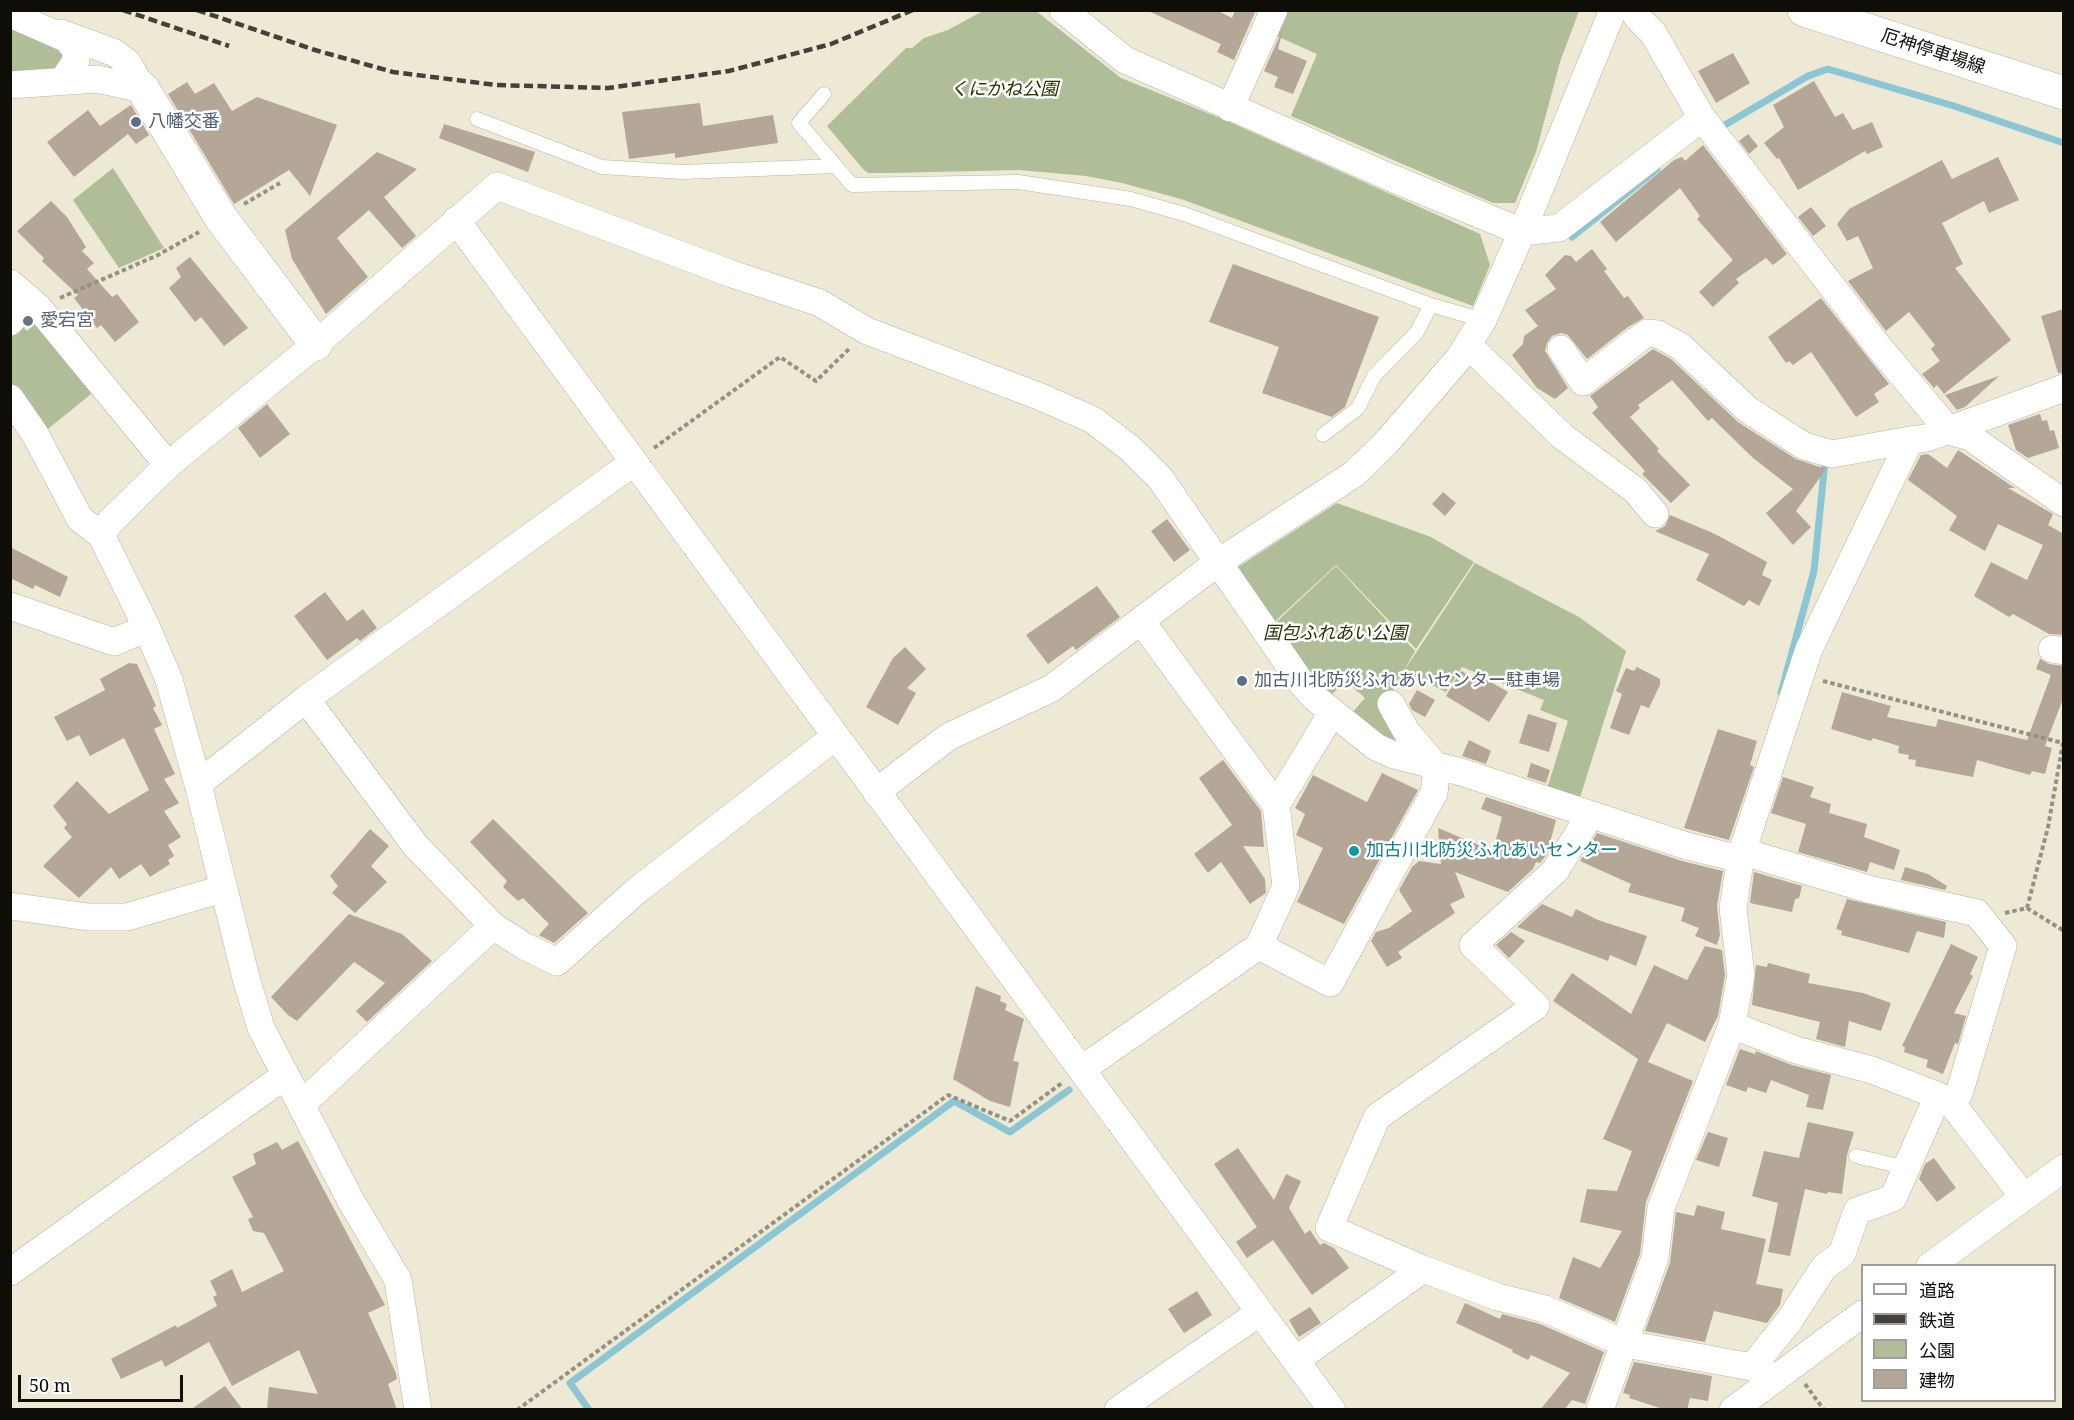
<!DOCTYPE html>
<html>
<head>
<meta charset="utf-8">
<style>
	body { margin:0 }
	#map { position:relative; width:2074px; height:1420px; overflow:hidden; background:#ede9d4; font-family:"Noto Serif","Noto Sans JP",serif }
	canvas { display:block }
	.frame { position:absolute; inset:0; border:12px solid #0f0d07; pointer-events:none }
	.legend { position:absolute; left:1861px; top:1264px; width:195px; height:138px; box-sizing:border-box; background:#fff; border:2px solid #9f9e9c; margin:0; padding:8px 10px; list-style:none; font-size:18px; color:#0f0d07 }
	.legend li { display:flex; align-items:center; gap:12px; height:30px }
	.legend b { width:30px; border:2px solid #9f9e9c }
	.scale { position:absolute; left:18px; top:1375px; width:165px; height:27px; box-sizing:border-box; border:3px solid #0f0d07; border-top:0; padding-left:8px; font-size:18px; line-height:21px; white-space:nowrap; color:#0f0d07; -webkit-text-stroke:4px #fff; paint-order:stroke }
</style>
</head>
<body>
<div id="map">
<canvas width="2074" height="1420"></canvas>
<div class="frame"></div>
<ul class="legend">
<li><b style="height:8px;background:#fff"></b>道路</li>
<li><b style="height:8px;background:#444138"></b>鉄道</li>
<li><b style="height:16px;background:#afbe98"></b>公園</li>
<li><b style="height:16px;background:#b4a797"></b>建物</li>
</ul>
<div class="scale">50 m</div>
</div>
<script>
const ctx = document.querySelector('canvas').getContext('2d');
ctx.lineJoin = 'round';
function fill(path, color) {
  ctx.fillStyle = color;
  ctx.fill(path, 'evenodd');
}
function poly(rows) {
  const path = new Path2D();
  for (const r of rows) {
    path.moveTo(r[0], r[1]);
    for (let i = 2; i < r.length; i += 2) path.lineTo(r[i], r[i + 1]);
  }
  return path;
}
function strokePath(path, color, width, dash) {
  ctx.strokeStyle = color;
  ctx.lineWidth = width;
  ctx.lineCap = dash ? 'butt' : 'round';
  ctx.setLineDash(dash || []);
  ctx.stroke(path);
}
function label(font, color, halo, rows, align = 'center') {
  ctx.font = font + ' "Noto Serif","Noto Sans JP",serif';
  ctx.lineWidth = 5;
  ctx.setLineDash([]);
  ctx.textBaseline = 'middle';
  ctx.strokeStyle = halo;
  ctx.fillStyle = color;
  for (const [text, x, y, turn = 0] of rows) {
    ctx.save();
    ctx.translate(x, y);
    ctx.rotate((+turn || 0) * Math.PI / 180);
    ctx.textAlign = isNaN(turn) ? turn : align;
    if (halo) ctx.strokeText(text, 0, 0);
    ctx.fillText(text, 0, 0);
    ctx.restore();
  }
}
fill(poly([
	[983,11,1036,11,1121,78,1225,120,1480,234,1490,265,1473,306,1181,199,1122,183,1086,176,1019,170,890,173,868,173,863,169,827,126,906,48,912,48,924,38,948,30],
	[1284,11,1579,11,1560,62,1536,152,1515,203,1493,203,1291,116,1317,54,1272,34],
	[11,23,67,50,61,69,11,76],
	[113,168,164,248,119,268,73,200],
	[15,319,27,331,37,322,96,390,43,433,11,389,11,326],
	[1337,503,1431,537,1474,562,1416,649,1336,565,1271,625,1232,571],
	[1475,563,1579,617,1626,651,1578,804,1546,792,1568,721,1540,710,1544,700,1462,667,1446,692,1404,671],
	[1336,566,1415,651,1385,705,1400,749,1350,715,1365,698,1346,681,1329,697,1271,627]
]), '#afbe98');
strokePath(poly([
	[1718,129,1808,76,1828,69,1954,106,2064,143],
	[1572,237,1657,169],
	[1781,693,1814,571,1825,461],
	[589,1410,570,1383,954,1101,1010,1132,1069,1090]
]), '#8bc6d4', 7);
fill(poly([
	[1146,10,1216,10,1232,18,1235,10,1256,10,1234,60,1217,52,1221,44],
	[1284,26,1278,49,1307,61,1293,94,1274,87,1278,77,1264,71],
	[1733,53,1750,83,1716,103,1698,71],
	[1814,81,1835,117,1843,113,1853,130,1872,122,1883,147,1867,154,1865,151,1798,190,1779,158,1777,159,1764,143,1784,127,1773,105],
	[187,82,195,94,214,83,232,111,257,97,337,125,310,196,289,170,234,204,168,94],
	[700,103,703,126,773,115,778,143,675,158,675,153,629,159,622,112],
	[131,105,149,135,136,144,128,134,74,177,47,142,88,110,100,126],
	[444,124,535,152,528,172,439,138],
	[1748,134,1758,146,1749,154,1739,141],
	[1703,145,1787,254,1773,265,1766,258,1736,279,1739,283,1713,307,1699,292,1733,260,1697,219,1700,216,1680,188,1616,242,1600,222,1674,160,1682,157,1685,161],
	[377,152,417,169,384,197,416,236,402,248,369,210,337,238,368,277,326,314,292,259,285,230],
	[1998,157,2019,200,1989,213,1984,201,1942,223,1963,264,1955,268,2011,340,1944,394,1937,385,1934,388,1922,374,1940,361,1931,349,1935,345,1909,312,1886,331,1848,281,1873,268,1858,236,1847,241,1837,224,1849,209,1942,160,1952,179],
	[51,201,67,217,86,247,82,251,94,263,87,269,112,297,117,294,139,322,115,342,101,325,97,328,74,298,78,295,42,261,44,258,17,231],
	[1811,207,1826,226,1813,236,1798,217],
	[1592,249,1607,269,1604,271,1624,298,1628,296,1644,318,1628,327,1587,359,1568,335,1561,333,1552,336,1547,343,1545,351,1568,388,1555,399,1537,388,1512,355,1523,344,1524,336,1538,326,1525,310,1556,289,1545,275,1565,255,1571,256,1576,262],
	[190,257,248,328,224,346,201,317,195,322,169,288,181,277,176,268],
	[1233,264,1379,317,1345,407,1332,417,1262,393,1279,347,1209,322],
	[1821,298,1889,384,1874,394,1879,402,1856,417,1811,352,1793,365,1789,361,1786,363,1768,337],
	[2064,309,2064,373,2058,373,2041,316],
	[1653,349,1671,359,1738,422,1796,459,1826,469,1796,511,1811,527,1793,545,1766,513,1793,489,1753,458,1712,418,1708,421,1672,380,1638,405,1640,408,1630,417,1659,449,1657,451,1690,485,1671,503,1642,474,1645,471,1592,413,1598,407,1590,396],
	[1999,376,1965,407,1957,410,1945,395],
	[267,404,290,434,260,458,238,428],
	[2040,414,2042,421,2047,420,2050,431,2054,430,2059,448,2028,458,2016,450,2008,425],
	[1958,450,2015,488,2008,488,2053,514,2048,525,2064,534,2064,635,2049,634,2013,614,2009,617,1974,596,1991,562,2027,580,2043,545,1998,524,1985,551,1949,530,1957,516,1908,480,1921,455,1928,454,1947,468],
	[1443,492,1456,503,1445,516,1432,504],
	[1670,515,1715,534,1767,562,1762,575,1772,580,1759,606,1749,600,1744,606,1696,580,1709,554,1655,531,1665,526],
	[1167,519,1190,550,1174,562,1151,531],
	[10,547,68,577,60,597,35,585,33,589,10,578],
	[1097,586,1120,617,1076,650,1073,646,1048,664,1026,635],
	[325,592,347,621,363,609,377,628,360,641,357,638,327,660,294,616],
	[905,647,926,669,907,688,916,693,898,725,866,707,893,658],
	[2040,659,2049,664,2064,666,2064,696,2045,746,2052,748,2045,774,2032,771,2030,775,1977,760,1973,777,1915,766,1916,760,1908,759,1909,755,1898,753,1899,746,1873,738,1871,741,1831,729,1842,692,1891,706,1887,717,1936,727,1938,719,2027,740,2051,675,2036,669],
	[129,663,137,664,156,706,153,708,162,725,154,729,175,774,164,779,179,803,164,811,181,837,168,845,174,856,168,860,170,864,150,877,141,864,119,879,111,867,79,898,43,866,72,837,64,828,67,824,53,806,77,781,109,814,149,790,124,738,90,756,79,735,67,741,54,717,105,690,100,679],
	[1637,667,1660,679,1660,685,1649,708,1641,705,1629,735,1610,728,1622,694,1616,691,1626,668,1634,671],
	[1461,671,1477,679,1479,675,1508,692,1489,722,1446,696],
	[1417,690,1435,700,1425,717,1412,710,1409,704],
	[1528,714,1557,723,1549,752,1519,743],
	[1718,729,1757,741,1750,765,1754,767,1729,840,1684,828],
	[1469,740,1491,751,1486,764,1462,756],
	[1223,760,1261,811,1264,847,1243,846,1265,879,1266,893,1250,904,1221,862,1208,873,1194,854,1232,825,1199,778],
	[1531,763,1550,770,1546,783,1527,777],
	[1382,773,1418,790,1344,924,1297,902,1323,848,1296,835,1305,814,1295,808,1313,775,1367,802],
	[1783,777,1814,787,1810,797,1831,804,1829,813,1867,824,1864,837,1900,850,1894,870,1870,862,1867,872,1798,852,1806,824,1771,813],
	[1486,797,1556,820,1547,854,1540,863,1536,862,1533,869,1508,892,1455,872,1465,897,1450,904,1455,913,1398,952,1402,958,1387,967,1371,941,1376,932,1389,928,1412,911,1399,890,1412,867,1419,861,1441,864,1438,828,1493,851,1502,817,1481,809],
	[493,819,588,913,554,943,539,935,549,924,523,898,518,901,503,887,507,881,470,842],
	[370,829,389,846,371,866,387,882,355,913,332,893,338,886,330,876],
	[1597,833,1682,861,1723,871,1717,906,1720,935,1717,945,1695,936,1699,928,1681,921,1685,908,1628,892,1631,884,1580,861],
	[1905,867,1928,874,1947,886,1945,890,1901,880],
	[1754,872,1802,886,1799,898,1795,899,1792,912,1750,903],
	[1847,899,1946,922,1944,938,1917,931,1909,953,1841,935,1842,931,1836,929],
	[1542,904,1572,917,1576,909,1598,920,1647,936,1636,966,1610,955,1608,961,1517,927],
	[349,914,402,934,432,961,367,1022,356,1011,385,983,354,962,297,1021,288,1015,271,997],
	[1511,932,1525,941,1509,958,1496,945],
	[1951,944,1978,957,1970,974,1973,976,1954,1013,1966,1016,1958,1044,1955,1043,1943,1074,1926,1067,1928,1060,1904,1052,1905,1047,1902,1046],
	[1705,946,1722,950,1725,975,1718,1016,1705,1042,1667,1023,1648,1062,1693,1081,1646,1202,1640,1254,1615,1322,1559,1298,1573,1257,1600,1268,1622,1231,1580,1222,1587,1189,1617,1191,1632,1151,1603,1139,1638,1059,1553,1001,1572,973,1631,1014,1654,965,1687,980],
	[1768,963,1810,974,1808,983,1863,993,1891,1003,1881,1031,1849,1021,1845,1047,1816,1039,1820,1022,1752,1005,1756,965,1767,967],
	[976,986,1001,996,1000,1001,1007,1004,1005,1010,1024,1019,1013,1061,1019,1062,1010,1107,990,1101,953,1079],
	[1740,1049,1755,1054,1756,1051,1792,1065,1831,1075,1823,1110,1806,1107,1809,1095,1771,1080,1766,1093,1748,1087,1746,1092,1726,1085],
	[1808,1122,1854,1132,1847,1155,1842,1194,1828,1192,1827,1194,1805,1189,1790,1256,1768,1252,1778,1203,1752,1196,1764,1151,1799,1158],
	[1708,1132,1728,1138,1719,1167,1696,1160],
	[298,1141,385,1305,368,1313,396,1373,397,1379,388,1384,397,1410,267,1410,269,1387,318,1394,299,1350,232,1386,209,1342,165,1367,162,1360,121,1379,111,1359,176,1325,177,1328,217,1306,213,1297,217,1295,210,1281,232,1269,242,1292,284,1271,264,1233,253,1231,248,1219,253,1217,232,1177,256,1164,253,1154,277,1142,282,1150],
	[1238,1148,1274,1200,1286,1174,1301,1181,1289,1208,1305,1234,1310,1230,1320,1245,1324,1243,1334,1248,1349,1268,1312,1295,1273,1240,1247,1258,1236,1242,1257,1227,1214,1164],
	[1934,1158,1956,1188,1937,1202,1919,1179,1925,1164],
	[1697,1205,1725,1212,1721,1229,1766,1239,1756,1284,1783,1289,1780,1305,1767,1323,1714,1311,1705,1342,1645,1331,1670,1263,1676,1212,1694,1216],
	[1197,1291,1212,1315,1184,1333,1168,1309],
	[1465,1303,1500,1319,1502,1314,1540,1324,1604,1352,1585,1404,1572,1400,1564,1410,1540,1410,1570,1373,1531,1355,1528,1360,1512,1352,1513,1350,1456,1323],
	[1310,1307,1321,1323,1299,1337,1289,1320],
	[1634,1362,1712,1376,1708,1401,1690,1398,1687,1410,1666,1410,1629,1398,1630,1395,1623,1393],
	[225,1386,243,1410,190,1410]
]), '#b4a797');
const lane = poly([
	[824,94,799,123,852,185,1018,182,1131,199,1184,214,1431,305,1483,320],
	[477,119,602,167,682,172,836,166],
	[1323,435,1358,408,1374,376,1417,332,1431,305],
	[1856,1156,1907,1168]
]);
const street = poly([
	[1063,10,1125,60,1387,176,1522,232,1613,10],
	[10,14,67,39,75,49,76,61,63,80],
	[1637,17,1653,33,1702,118,1878,346,1949,431,1970,437,2064,503],
	[61,33,115,53,127,62,143,89],
	[10,85,97,79,143,89],
	[1230,108,1274,10],
	[456,220,1332,1410],
	[10,283,38,307,168,465],
	[10,322,30,300],
	[1468,345,1562,436,1636,491,1655,514],
	[1561,349,1583,382,1637,340,1647,333,1658,334,1680,346,1747,409,1804,446,1832,454,1910,440],
	[10,398,35,434,80,519,101,535,147,628],
	[101,535,110,522,168,465,316,344,497,186,732,274,820,303,867,331,1041,397,1093,420,1131,449,1160,478,1300,681,1315,698,1376,747,1394,755,1461,772,1687,846,1728,856,1754,855,1868,889,1977,913,2003,946,1959,1094,1949,1100],
	[10,606,114,642,147,628,169,680,198,784,246,978,261,1028,351,1201,398,1280,418,1410],
	[2052,649,2064,651],
	[306,699,415,845,493,926],
	[198,784,306,699,634,462],
	[876,792,948,737,1052,688,1217,563,1354,474,1386,443,1460,357,1483,320,1522,232,1559,228,1702,118],
	[1276,805,1332,713],
	[1590,815,1555,871,1473,945,1536,1006,1377,1117,1329,1228,1423,1269,1498,1297,1545,1309,1626,1344,1752,1367,1775,1378],
	[10,906,88,917,127,917,222,889],
	[1259,946,1330,983,1434,793,1437,768,1406,731,1391,704],
	[1732,1025,1796,1050,1872,1070,1949,1100,2024,1197],
	[1082,1069,1259,946,1286,886,1276,805,1141,621],
	[302,1104,493,926,524,946,557,962,635,892,836,736],
	[1930,1266,2064,1168],
	[10,1272,286,1075],
	[1296,1360,1423,1269],
	[1752,1367,1789,1321,1824,1267,1842,1254,1857,1211,1893,1198,1938,1096],
	[1118,1410,1259,1313],
	[1600,1410,1655,1258,1661,1208,1732,1025,1741,975,1733,908,1741,855,1809,649,1910,440,1927,438,2064,388],
	[1733,1410,1862,1314]
]);
const secondary = poly([
	[1804,10,2064,93],
	[143,89,221,218,316,344]
]);
strokePath(lane, '#b9b5a1', 15);
strokePath(street, '#b9b5a1', 28);
strokePath(secondary, '#b9b5a1', 34);
strokePath(poly([
	[244,204,280,183],
	[60,298,158,255,199,232],
	[654,448,780,357,816,381,849,349],
	[1823,681,2063,743],
	[2027,908,2048,827,2063,743],
	[2005,913,2027,908,2064,931],
	[1805,1384,1824,1410],
	[517,1410,948,1095,1010,1121,1062,1083]
]), '#959283', 4, [4.5, 3]);
strokePath(lane, '#fff', 14);
strokePath(street, '#fff', 27);
strokePath(secondary, '#fff', 33);
strokePath(poly([
	[123,10,229,46],
	[197,10,315,50,393,72,496,85,608,88,729,71,831,44,913,10]
]), '#444138', 4.5, [9, 4.5]);
for (const [x, y, r, color] of [
	[136,122,6,"#5c6f8a"],
	[28,321,6,"#6b7280"],
	[1242,681,6,"#5c6f8a"],
	[1354,851,6,"#0f9aa8"]
]) {
  const dot = new Path2D();
  dot.arc(x, y, r, 0, 2 * Math.PI);
  ctx.fillStyle = color;
  ctx.fill(dot);
  strokePath(dot, '#fff', 2);
}
label('18px', '#0f0d07', '#fff', [
	["厄神停車場線",1933,52,18]
]);
label('italic 18px', '#253400', '#fff', [
	["くにかね公園",1004,90],
	["国包ふれあい公園",1335,634]
]);
label('18px', '#4e5e75', '#fff', [
	["八幡交番",148,122],
	["加古川北防災ふれあいセンター駐車場",1254,681]
], 'left');
label('18px', '#5b616d', '#fff', [
	["愛宕宮",40,321]
], 'left');
label('18px', '#0d838f', '#fff', [
	["加古川北防災ふれあいセンター",1366,851]
], 'left');
</script>
</body>
</html>
